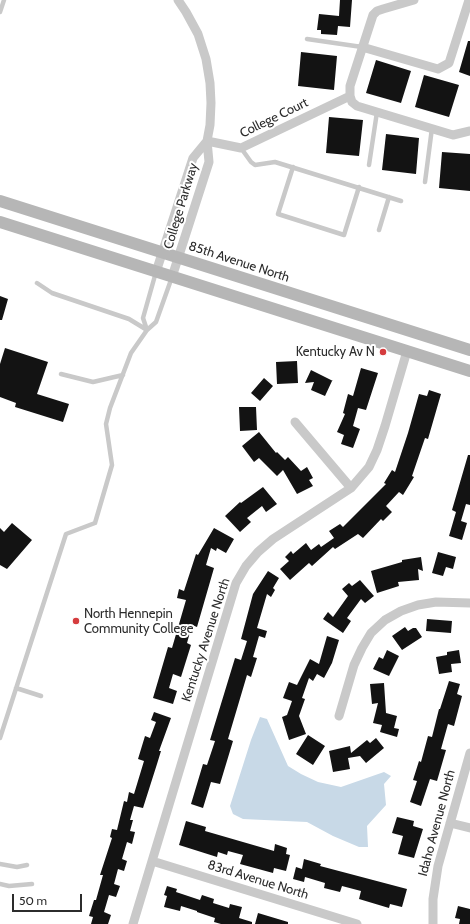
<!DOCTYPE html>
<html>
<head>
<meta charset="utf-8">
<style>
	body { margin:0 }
	#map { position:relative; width:470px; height:924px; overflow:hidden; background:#fff; font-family:Cabin,sans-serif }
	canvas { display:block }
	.scale { position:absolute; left:12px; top:894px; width:70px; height:18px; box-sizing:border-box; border:2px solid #2c2c2c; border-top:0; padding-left:5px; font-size:12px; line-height:14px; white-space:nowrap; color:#2c2c2c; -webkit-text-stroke:3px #fff; paint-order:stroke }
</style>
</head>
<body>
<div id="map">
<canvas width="470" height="924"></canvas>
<div class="scale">50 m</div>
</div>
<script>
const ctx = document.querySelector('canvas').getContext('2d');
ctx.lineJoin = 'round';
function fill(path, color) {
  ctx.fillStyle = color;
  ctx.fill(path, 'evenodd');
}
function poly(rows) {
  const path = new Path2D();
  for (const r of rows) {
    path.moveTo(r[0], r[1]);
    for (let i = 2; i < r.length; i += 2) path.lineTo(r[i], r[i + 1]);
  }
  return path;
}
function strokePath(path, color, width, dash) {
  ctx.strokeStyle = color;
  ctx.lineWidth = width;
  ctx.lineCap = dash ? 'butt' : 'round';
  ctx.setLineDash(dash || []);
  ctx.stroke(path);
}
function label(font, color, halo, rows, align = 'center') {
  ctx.font = font + ' Cabin,sans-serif';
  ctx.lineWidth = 4;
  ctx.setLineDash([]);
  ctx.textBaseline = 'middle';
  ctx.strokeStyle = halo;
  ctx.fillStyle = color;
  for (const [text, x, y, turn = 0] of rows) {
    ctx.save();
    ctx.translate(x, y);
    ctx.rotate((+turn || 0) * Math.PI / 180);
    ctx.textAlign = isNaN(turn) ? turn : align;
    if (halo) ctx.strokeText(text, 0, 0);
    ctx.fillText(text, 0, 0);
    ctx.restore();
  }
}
fill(poly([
	[260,717,267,719,288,766,301,774,318,782,341,787,384,772,391,776,384,784,386,805,367,826,368,847,359,847,333,836,307,822,243,819,233,814,230,806,251,740]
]), '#c8d9e7');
fill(poly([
	[340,0,352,0,350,27,338,26,337,35,321,34,321,30,317,30,319,14,339,16],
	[468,41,470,41,470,76,459,72],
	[301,52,337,56,334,90,298,86],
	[376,60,411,71,401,103,366,93],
	[424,75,459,85,449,117,415,107],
	[329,117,363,120,359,156,326,153],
	[386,134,419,138,416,174,382,170],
	[442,152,470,154,470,191,439,188],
	[0,296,8,299,2,320,0,320],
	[5,348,48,362,37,394,69,404,63,422,15,407,16,403,0,397,0,364],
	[297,361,298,383,277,384,276,362],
	[361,368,378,373,366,410,358,408,353,426,360,429,353,448,341,444,344,435,337,432,345,414,343,413,348,394,353,396],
	[311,370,333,381,332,381,325,396,311,390,314,382,305,383],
	[264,378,273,386,260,401,251,393],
	[429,390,441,394,428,439,425,438,412,476,414,477,403,495,399,492,386,506,392,512,383,521,381,519,363,538,358,534,335,549,333,547,312,566,309,563,290,580,280,569,289,561,285,557,291,551,293,554,306,543,311,550,319,544,321,547,334,538,329,531,340,524,343,527,386,484,384,483,392,470,395,472,408,433,419,394,427,396],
	[239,407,256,407,257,430,240,431],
	[259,432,276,453,277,452,285,460,288,457,301,471,307,467,313,478,309,480,313,486,297,494,283,470,277,476,259,458,254,462,242,446],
	[468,455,470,455,470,505,466,504,461,521,467,523,462,540,449,536,456,512,452,510],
	[263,487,277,504,266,512,262,506,247,518,251,522,240,532,225,516,240,502,241,503],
	[12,523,32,540,7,569,0,565,0,528,4,532],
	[214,528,234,539,226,553,217,548,216,551,211,548,206,565,214,568,197,627,192,625,187,643,191,645,181,677,173,674,169,688,177,691,173,704,153,698,168,647,172,648,186,600,177,598,179,589,184,591,196,554,198,555],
	[438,552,456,557,453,569,446,567,443,576,432,573],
	[421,557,423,571,418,569,419,580,398,582,399,586,377,593,371,571,402,562,402,560],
	[268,571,279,578,273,588,275,590,271,597,267,594,257,628,267,631,265,638,259,636,253,657,257,658,251,677,247,675,228,739,233,741,220,784,211,782,203,808,191,804,203,764,207,765,215,741,210,740,235,658,241,660,247,641,241,639,253,594],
	[360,580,374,596,365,603,361,599,347,618,351,621,343,633,323,619,328,612,333,617,348,596,342,589,349,583,352,586],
	[427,619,452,621,451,633,426,631],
	[405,627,408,631,413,628,416,628,422,637,402,650,392,636],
	[327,636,339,640,332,663,324,678,317,674,313,681,309,678,302,698,305,699,299,716,306,734,289,740,282,717,287,715,292,701,283,698,289,682,297,685,310,659,319,664],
	[387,650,399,656,389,676,373,669,379,657,383,659],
	[459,650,461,663,451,664,452,672,439,674,436,657,447,655,447,652],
	[449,681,460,684,457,694,462,696,454,726,448,724,441,749,446,750,437,781,430,779,421,806,410,802,417,781,413,780,419,761,421,762,428,736,432,737,439,709,440,709],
	[384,683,386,713,397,716,394,728,399,729,397,737,380,732,382,725,373,723,378,703,372,704,370,684],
	[154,712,171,718,159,751,161,751,157,764,143,808,134,806,130,820,133,820,130,831,135,832,132,844,127,842,122,859,127,861,124,871,118,869,114,884,120,886,116,897,109,895,104,912,111,915,108,924,91,924,93,917,89,916,94,900,96,900,103,875,100,875,112,838,110,837,112,829,117,830,124,801,127,802,129,792,134,794,144,761,138,759,145,736,150,738,156,722,151,720],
	[308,735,325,746,313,765,296,754],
	[376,738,384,748,366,763,360,756,348,758,350,769,333,772,329,751,350,746,351,753,367,740,370,743],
	[397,817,414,821,413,826,423,829,414,858,398,854,403,836,392,833],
	[186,821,206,827,205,831,274,851,275,844,287,848,286,854,290,855,286,871,274,868,273,873,240,864,243,855,228,851,227,855,218,852,217,857,179,845],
	[304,859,321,864,320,866,407,889,402,907,390,904,389,908,359,899,361,891,342,886,340,892,324,888,325,883,305,877,304,882,293,879,296,867,302,869],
	[167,886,177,889,176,892,200,900,202,895,214,899,213,903,229,908,230,904,242,907,239,918,252,922,252,924,221,924,214,922,215,918,197,912,197,911,181,906,180,911,164,907,167,896,164,895],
	[458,906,470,909,470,924,459,924,460,919,455,918],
	[258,913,288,922,288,924,255,924]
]), '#131313');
strokePath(poly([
	[0,12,4,0],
	[307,39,362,47],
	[241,148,251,162,255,165,275,162,401,201],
	[369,165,377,112],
	[293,167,278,214,344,235,359,187],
	[425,182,432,128],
	[379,230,389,197],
	[37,283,52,293,129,319,147,330],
	[147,330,143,318,156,272],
	[61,374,93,382,123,375],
	[16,688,41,696],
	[0,738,66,534,95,523,112,465,106,424,110,408,131,353,147,330,156,322,172,277],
	[0,864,17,867,27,865],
	[0,884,9,886,32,884]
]), '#c9c9c9', 4.5);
strokePath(poly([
	[414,0,383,9,377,11,373,15,350,86,350,96,352,102,357,106,453,135,470,131],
	[362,47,438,69,449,63,469,0],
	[207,141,241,148,350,96],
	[156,272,193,158,207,141],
	[172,277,209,162,207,141,210,125,211,103,210,83,206,59,198,34,186,12,178,0],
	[295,422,351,488],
	[339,716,354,665,362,648,371,633,385,620,401,611,418,605,436,602,470,603],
	[450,823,470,828],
	[152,861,357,924],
	[133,924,236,583,246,566,258,552,273,539,351,488,369,467,377,450,385,426,407,351],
	[433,924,433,899,438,866,470,753]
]), '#c9c9c9', 9);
strokePath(poly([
	[0,201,470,350],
	[0,222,470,371]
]), '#b6b6b6', 12);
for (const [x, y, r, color] of [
	[383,352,4,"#d53c3e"],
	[76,621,4,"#d53c3e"]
]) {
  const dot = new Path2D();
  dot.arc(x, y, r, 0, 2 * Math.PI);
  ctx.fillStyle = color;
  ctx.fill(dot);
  strokePath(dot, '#fff', 1.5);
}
label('13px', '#2c2c2c', '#fff', [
	["College Court",274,118,-26],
	["College Parkway",181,206,-73],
	["85th Avenue North",239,262,18],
	["Kentucky Avenue North",206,640,-72],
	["Idaho Avenue North",437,823,-75],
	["83rd Avenue North",258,880,17]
]);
label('13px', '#2c2c2c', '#fff', [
	["Kentucky Av N",375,352],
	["North Hennepin",84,614,"left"],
	["Community College",84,629,"left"]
], 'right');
</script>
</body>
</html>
